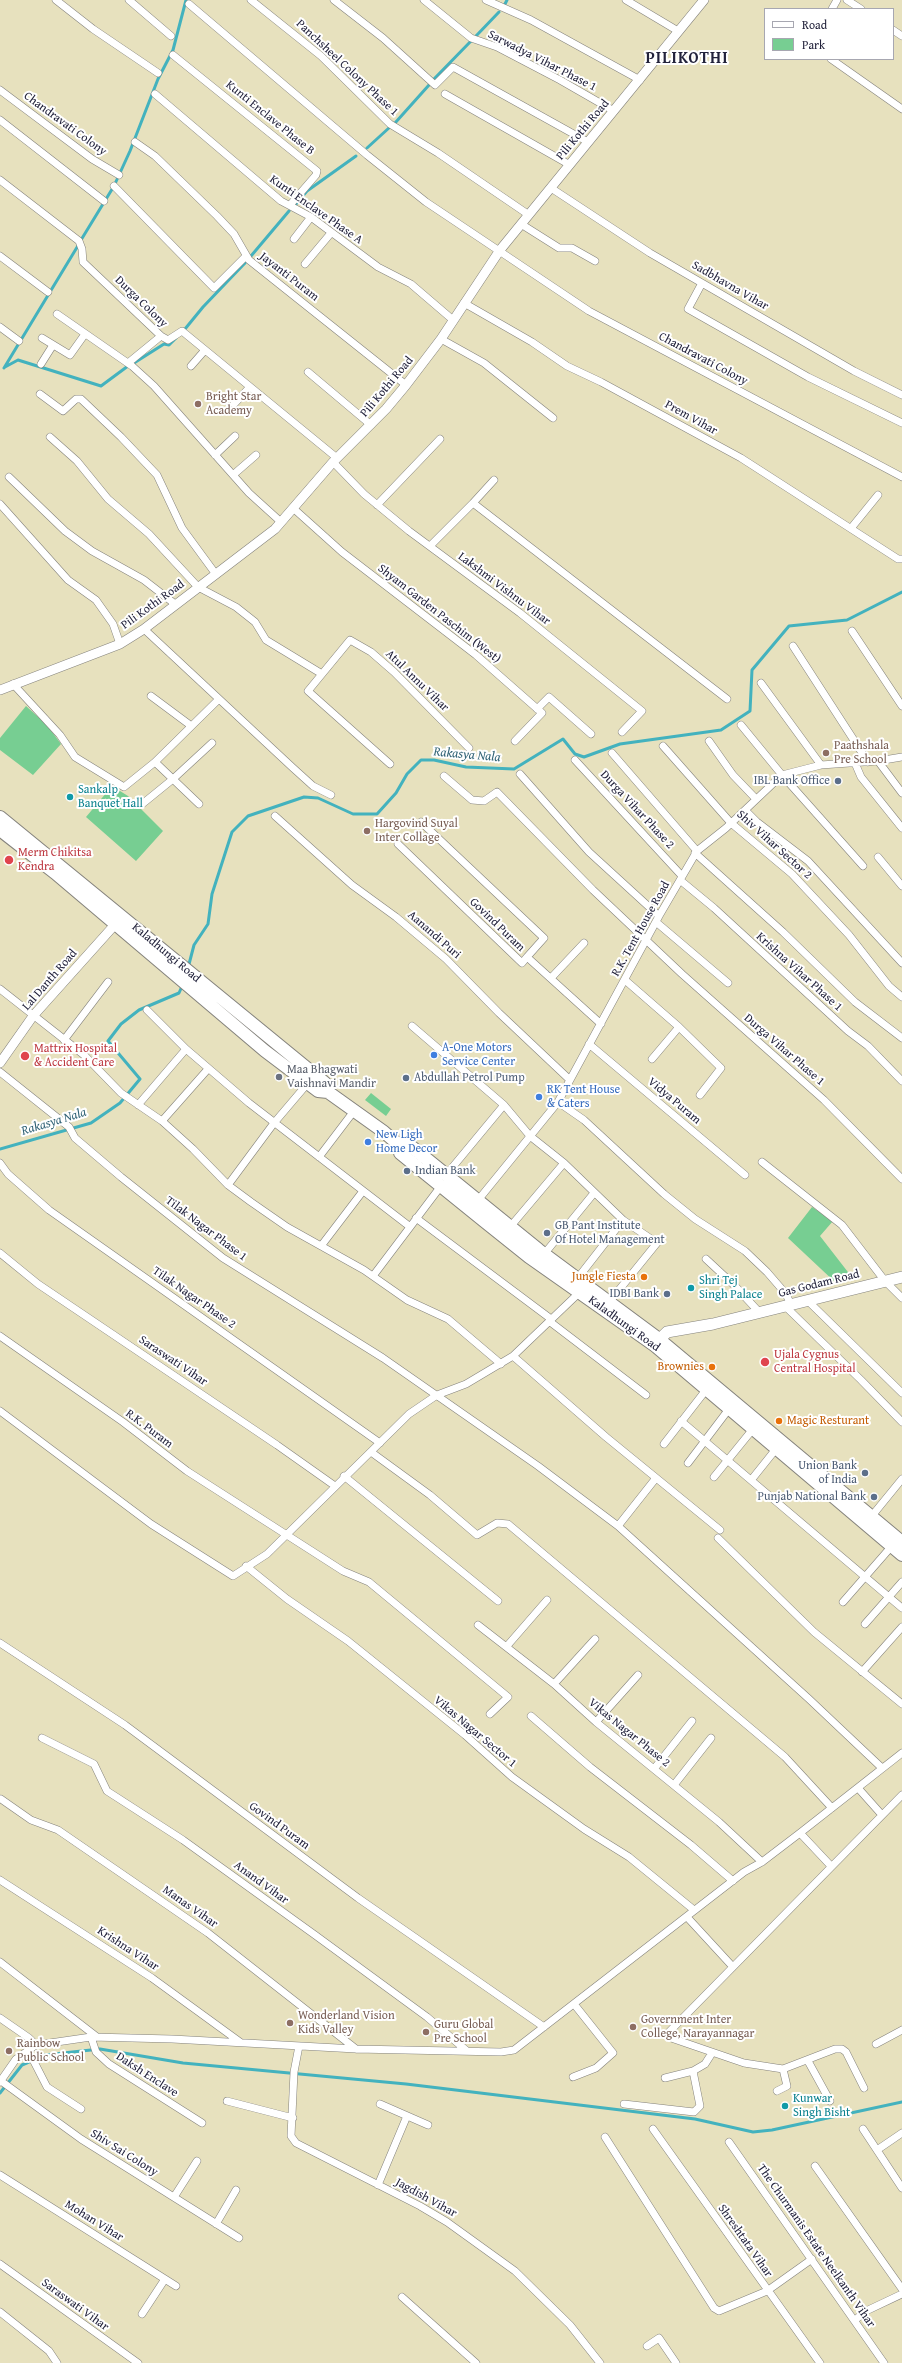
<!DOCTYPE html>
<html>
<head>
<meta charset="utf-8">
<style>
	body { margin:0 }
	#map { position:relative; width:902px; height:2363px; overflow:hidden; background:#e7e1be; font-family:"Gentium Book Plus",serif }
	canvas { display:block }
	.legend { position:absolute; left:764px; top:8px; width:130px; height:52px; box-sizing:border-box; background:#fff; border:1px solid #a7a7b1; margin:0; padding:5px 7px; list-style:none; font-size:12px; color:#22223b }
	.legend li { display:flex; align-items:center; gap:8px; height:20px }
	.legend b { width:20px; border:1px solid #a7a7b1 }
</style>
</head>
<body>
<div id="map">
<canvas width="902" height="2363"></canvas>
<ul class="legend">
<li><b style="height:5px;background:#fff"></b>Road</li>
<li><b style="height:11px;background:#77ce92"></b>Park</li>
</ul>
</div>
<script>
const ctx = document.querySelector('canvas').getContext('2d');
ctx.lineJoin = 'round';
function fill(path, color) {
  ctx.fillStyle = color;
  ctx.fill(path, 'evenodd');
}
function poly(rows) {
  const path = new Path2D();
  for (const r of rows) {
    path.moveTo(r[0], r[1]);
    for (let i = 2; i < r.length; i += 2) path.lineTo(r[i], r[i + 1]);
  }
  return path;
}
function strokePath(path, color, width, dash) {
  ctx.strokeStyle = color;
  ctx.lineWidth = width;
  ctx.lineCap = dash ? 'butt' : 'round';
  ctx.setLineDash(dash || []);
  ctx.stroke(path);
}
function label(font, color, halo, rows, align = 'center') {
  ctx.font = font + ' "Gentium Book Plus",serif';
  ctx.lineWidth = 4;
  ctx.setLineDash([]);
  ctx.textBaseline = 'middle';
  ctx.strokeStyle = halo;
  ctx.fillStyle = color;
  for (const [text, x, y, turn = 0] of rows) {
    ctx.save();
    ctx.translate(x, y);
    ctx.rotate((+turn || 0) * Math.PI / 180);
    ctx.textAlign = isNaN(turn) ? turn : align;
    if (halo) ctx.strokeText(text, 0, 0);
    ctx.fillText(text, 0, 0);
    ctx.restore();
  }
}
fill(poly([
	[26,706,47,725,61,744,33,775,0,750,0,738],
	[112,786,128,796,163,831,136,861,86,817],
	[371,1093,391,1109,386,1116,365,1100],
	[812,1207,833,1221,820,1236,851,1276,837,1284,788,1238]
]), '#77ce92');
strokePath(poly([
	[504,6,507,0],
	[476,36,499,12],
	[434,79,472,40],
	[395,123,429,85],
	[367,148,390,127],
	[296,204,307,191,356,156],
	[81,240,114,186,130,151,158,79,173,50,186,0],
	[251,256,289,211],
	[185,329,203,307,245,263],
	[134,363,164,344,169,345,176,338],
	[5,367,18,360,101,386,128,366],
	[4,368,79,244],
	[188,968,194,945,208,924,212,894,232,832,248,816,304,797,318,798,353,814,377,814,396,793,407,774,421,760,434,760,466,767,514,769,563,739,575,754,584,757,620,744,721,730,750,711,752,670,789,626,847,620,902,592],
	[0,1149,91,1123,120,1103,140,1079,108,1041,121,1024,139,1010,179,993,183,984],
	[0,2093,22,2065,45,2055,100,2049,183,2063,406,2084,695,2119,753,2132,772,2130,902,2102]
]), '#43b2be', 3);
const minor = poly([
	[56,0,93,29,158,73],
	[129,0,171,36],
	[251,0,321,56,390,124,438,153,529,215],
	[334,0,383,38,435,85,453,67,588,142],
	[424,0,471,38,497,47,560,80,614,111],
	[486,0,531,20,640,80],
	[626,0,678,31],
	[847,0,861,9],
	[189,4,367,155,426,202,589,311,902,477],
	[832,9,837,0],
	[893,30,902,36],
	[173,55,317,171,316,175,290,205],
	[831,59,902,109],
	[0,90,92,159,119,175],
	[155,94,281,201,311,217,378,267,411,284,453,320],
	[445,94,570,165],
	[0,120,104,201],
	[135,142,155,156,217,216,234,234,249,260,406,385],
	[0,180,79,241,82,249,83,262,161,336,168,340,182,331,337,458],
	[114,186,214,288,246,256],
	[551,188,650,253,854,371,902,395],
	[521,224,559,248,572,248,595,261],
	[294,239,311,217],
	[0,256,48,292],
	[305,264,331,233],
	[702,283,688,309,808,377,902,423],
	[464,303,532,342,567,366,601,382,741,458,898,559,902,559],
	[57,314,132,366,154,386,249,493,281,522],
	[0,327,19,341],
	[42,338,70,355,85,334],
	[441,339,484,363,553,418],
	[128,363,161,336],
	[41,364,53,345],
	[191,366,205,350],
	[308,372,371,425],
	[40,394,63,411,76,399,81,399,121,437,157,475,182,528,215,573],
	[234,404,250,387],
	[50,437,77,461,108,499,149,534,198,587,236,607,255,622,266,640,322,674,350,640,371,652,394,672,469,748],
	[215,455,235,436],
	[333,462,364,494,409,531,520,613,642,711,622,732],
	[233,475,256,455],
	[9,477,65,531,92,551,144,580,175,604],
	[473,503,494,480],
	[0,504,68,580,96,600,113,624,120,644],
	[377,505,440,439],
	[293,508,342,552,476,655,542,713,515,741],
	[852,527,878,495],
	[430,546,473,503,727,699],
	[144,629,292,767,313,786,331,795],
	[852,631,902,706],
	[793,646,868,762],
	[322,674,308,691,390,764],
	[761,683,821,765],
	[13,684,60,735,75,757,124,787,155,762,219,699],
	[151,696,190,725],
	[537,709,549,697,591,734],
	[741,725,782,775,863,866],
	[709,741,733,775,756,799],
	[663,746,731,823,792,874,849,935,889,986,902,997],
	[612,753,697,851],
	[575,760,682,876],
	[878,761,902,793],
	[155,762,199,804],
	[855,763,861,777,902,828],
	[520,774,589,852,659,916],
	[444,776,472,800,484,801,497,792,593,890,682,974,824,1100,902,1179],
	[141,805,173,779,212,743],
	[745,810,757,822,808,861,902,963],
	[275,816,352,885,396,917,446,959,499,1013,570,1080],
	[421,822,544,938,527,957],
	[398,844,522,963,527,957,601,1024],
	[695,853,783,932,855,1002,902,1038],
	[878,857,902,886],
	[680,880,714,908,848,1031,868,1046,902,1081],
	[656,922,728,983],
	[551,978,584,943],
	[625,980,679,1027,721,1068,700,1095],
	[0,989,84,1055,121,1093,162,1121,193,1149,228,1185,251,1202,287,1227,364,1270,407,1300,448,1319,501,1364],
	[147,1010,186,1049,249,1103,409,1226],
	[412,1026,504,1105,530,1136,564,1163,623,1220,657,1243,610,1301],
	[64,1040,108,982],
	[589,1044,745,1175],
	[652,1059,679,1027],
	[0,1072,69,1127,75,1138,121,1177,223,1258,383,1358,538,1466,618,1526,809,1699,882,1768],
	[558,1102,584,1120,664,1194,695,1219,745,1251,767,1272,786,1294,791,1305],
	[138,1105,186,1049],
	[162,1121,208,1069],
	[319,1157,354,1111],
	[762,1162,842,1225,885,1281,902,1298],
	[0,1163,8,1174,49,1210,380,1443],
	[446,1175,504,1105],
	[228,1185,274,1123,308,1083],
	[470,1210,558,1102,659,916,697,851,726,828,782,775,821,765,878,761,902,757],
	[416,1218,551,1319],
	[510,1227,564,1163],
	[321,1246,363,1191],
	[0,1253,38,1284,277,1445,335,1486],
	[545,1253,594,1193],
	[706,1259,734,1285,759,1312],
	[373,1276,441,1186],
	[577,1279,623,1220],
	[808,1301,902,1393],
	[785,1306,861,1380,902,1422],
	[549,1321,646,1395],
	[0,1336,123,1422,187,1471,343,1571,369,1582,508,1697,490,1714],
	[513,1356,606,1437,720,1530],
	[0,1411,151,1524,233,1576,267,1554,409,1414,437,1395,466,1384,513,1356,582,1290],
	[681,1421,902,1608],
	[664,1444,706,1390],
	[371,1452,430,1495,477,1535,497,1523,508,1524,785,1757,832,1808],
	[688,1463,729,1409],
	[344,1476,498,1601],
	[714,1477,753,1429],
	[752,1479,776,1449],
	[871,1517,902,1479],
	[618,1526,656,1478],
	[718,1538,814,1632,902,1704],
	[246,1566,287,1599,348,1641,465,1735,512,1777,584,1829,629,1857,694,1910],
	[843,1602,891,1547],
	[865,1624,902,1582],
	[478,1625,554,1684,596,1722,719,1822,762,1862],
	[0,1643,125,1725,358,1898,544,2027],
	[507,1646,547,1600],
	[862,1672,902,1627],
	[554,1684,595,1639],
	[531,1716,590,1767,691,1845,733,1881],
	[596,1722,638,1675],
	[42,1738,94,1764,107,1791,183,1840,315,1935,427,2017,467,2051],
	[654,1769,692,1721],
	[674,1785,711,1738],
	[858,1788,882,1815],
	[1,1799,31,1820,58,1830,208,1933,356,2049],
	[800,1833,831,1866],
	[0,1880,152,1978,240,2042],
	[687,1917,733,1967],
	[0,1962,97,2037],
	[0,2018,29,2038,36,2045],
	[91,2037,96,2052,109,2064,202,2123],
	[876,2044,902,2030],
	[299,2046,294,2072,291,2136,296,2143,420,2206,447,2222,515,2271,570,2325,600,2363],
	[28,2050,47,2087,81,2109],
	[808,2061,830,2101],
	[573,2077,596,2068,613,2053,574,2004],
	[665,2078,693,2071,705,2064,712,2053],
	[1,2081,81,2139,239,2238],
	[0,2082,16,2059,36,2045,91,2037,172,2039,356,2049,501,2052,514,2050,744,1872,762,1862,800,1833,902,1753],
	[864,2088,846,2052,842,2049,835,2049,783,2069,744,2063,671,2038,669,2032,902,1795],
	[777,2091,787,2086,783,2069],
	[227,2101,293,2118],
	[380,2104,428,2125],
	[624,2104,694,2112,700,2106,693,2071],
	[653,2129,820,2363],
	[863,2129,902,2188],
	[605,2137,714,2308,719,2311,767,2291,812,2259],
	[729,2142,884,2363],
	[877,2150,902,2133],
	[815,2166,902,2289],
	[0,2175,176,2286],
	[378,2185,407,2116],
	[174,2197,197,2161],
	[216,2224,236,2190],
	[0,2264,138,2363],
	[402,2297,476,2363],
	[0,2312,49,2351,57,2363],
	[142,2314,165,2279],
	[855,2320,866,2311,902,2294],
	[647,2346,659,2338,676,2363]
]);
const tertiary = poly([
	[0,690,120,644,144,629,275,529,333,462,386,409,406,385,441,339,500,250,704,0],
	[0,1063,33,1016,119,920]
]);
const secondary = poly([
	[654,1345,667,1332,713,1324,902,1277]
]);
const primary = poly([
	[0,817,325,1083,328,1092],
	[0,830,55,873,265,1051,318,1091,328,1092,384,1132,399,1145,400,1153,484,1221,529,1257,654,1345,902,1555],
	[399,1145,407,1143,539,1250,659,1339,902,1542]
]);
strokePath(minor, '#84827c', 8);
strokePath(tertiary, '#84827c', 10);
strokePath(secondary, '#84827c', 12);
strokePath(primary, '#84827c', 14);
strokePath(minor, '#fff', 7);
strokePath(tertiary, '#fff', 9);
strokePath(secondary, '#fff', 11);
strokePath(primary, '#fff', 12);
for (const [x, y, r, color] of [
	[198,404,4,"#8d6e63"],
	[826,753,4,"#8d6e63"],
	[838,781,4,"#5c6f8a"],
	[70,797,4,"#0f9aa8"],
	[367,831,4,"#8d6e63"],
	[9,860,5,"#e0444e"],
	[434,1055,4,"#3f7fe0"],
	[25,1056,5,"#e0444e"],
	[279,1077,4,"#6b7280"],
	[406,1078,4,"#5c6f8a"],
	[539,1097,4,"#3f7fe0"],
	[368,1142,4,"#3f7fe0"],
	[407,1171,4,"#5c6f8a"],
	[547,1233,4,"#5c6f8a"],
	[644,1277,4,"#e8710a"],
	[691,1288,4,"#0f9aa8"],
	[667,1294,4,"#5c6f8a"],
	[765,1362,5,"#e0444e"],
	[712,1367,4,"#e8710a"],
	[779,1421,4,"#e8710a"],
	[865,1473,4,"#5c6f8a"],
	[874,1497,4,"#5c6f8a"],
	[290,2023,4,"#8d6e63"],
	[633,2027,4,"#8d6e63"],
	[426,2032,4,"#8d6e63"],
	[9,2051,4,"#8d6e63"],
	[785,2106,4,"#0f9aa8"]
]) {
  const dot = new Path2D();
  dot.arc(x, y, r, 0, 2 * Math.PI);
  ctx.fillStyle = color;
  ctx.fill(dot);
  strokePath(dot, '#fff', 1.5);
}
label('12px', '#22223b', '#fff', [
	["Sarwadya Vihar Phase 1",542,61,27],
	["Panchsheel Colony Phase 1",347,68,43],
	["Kunti Enclave Phase B",270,118,39],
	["Chandravati Colony",65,124,36],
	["Pili Kothi Road",583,130,-50],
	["Kunti Enclave Phase A",316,210,35],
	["Jayanti Puram",289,277,38],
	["Sadbhavna Vihar",730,286,30],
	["Durga Colony",141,302,44],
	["Chandravati Colony",703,359,28],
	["Pili Kothi Road",387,387,-50],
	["Prem Vihar",691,418,29],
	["Lakshmi Vishnu Vihar",504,589,37],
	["Pili Kothi Road",153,605,-36],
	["Shyam Garden Paschim (West)",439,614,38],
	["Atul Annu Vihar",417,681,44],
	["Durga Vihar Phase 2",637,810,47],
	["Shiv Vihar Sector 2",774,845,42],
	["Govind Puram",497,925,44],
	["R.K. Tent House Road",641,929,-61],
	["Aanandi Puri",434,935,41],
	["Kaladhungi Road",166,953,40],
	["Krishna Vihar Phase 1",799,972,42],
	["Lal Danth Road",50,980,-49],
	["Durga Vihar Phase 1",784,1050,41],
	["Vidya Puram",674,1101,40],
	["Tilak Nagar Phase 1",206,1229,37],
	["Gas Godam Road",819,1284,-14],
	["Tilak Nagar Phase 2",194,1298,35],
	["Kaladhungi Road",624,1324,36],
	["Saraswati Vihar",173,1361,34],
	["R.K. Puram",149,1429,37],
	["Vikas Nagar Sector 1",475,1732,40],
	["Vikas Nagar Phase 2",629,1733,39],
	["Govind Puram",279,1826,36],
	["Anand Vihar",261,1883,36],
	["Manas Vihar",190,1907,35],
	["Krishna Vihar",128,1949,33],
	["Daksh Enclave",147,2075,33],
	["Shiv Sai Colony",124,2153,32],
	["Jagdish Vihar",426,2198,29],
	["Mohan Vihar",94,2221,32],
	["Shreshtata Vihar",745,2241,55],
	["The Churmanis Estate Neelkanth Vihar",816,2246,55],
	["Saraswati Vihar",75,2305,36]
]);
label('12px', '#785e54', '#fff', [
	["Bright Star",206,397],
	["Academy",206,411],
	["Paathshala",834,746],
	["Pre School",834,760],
	["Hargovind Suyal",375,824],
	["Inter Collage",375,838],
	["Wonderland Vision",298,2016],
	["Kids Valley",298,2030],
	["Government Inter",641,2020],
	["College, Narayannagar",641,2034],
	["Guru Global",434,2025],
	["Pre School",434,2039],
	["Rainbow",17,2044],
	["Public School",17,2058]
], 'left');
label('12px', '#4e5e75', '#fff', [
	["IBL Bank Office",830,781],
	["Abdullah Petrol Pump",414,1078,"left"],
	["Indian Bank",415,1171,"left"],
	["GB Pant Institute",555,1226,"left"],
	["Of Hotel Management",555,1240,"left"],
	["IDBI Bank",659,1294],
	["Union Bank",857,1466],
	["of India",857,1480],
	["Punjab National Bank",866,1497]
], 'right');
label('12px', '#0d838f', '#fff', [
	["Sankalp",78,790],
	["Banquet Hall",78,804],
	["Shri Tej",699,1281],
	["Singh Palace",699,1295],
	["Kunwar",793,2099],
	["Singh Bisht",793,2113]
], 'left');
label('12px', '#be3a42', '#fff', [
	["Merm Chikitsa",18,853],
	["Kendra",18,867],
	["Mattrix Hospital",34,1049],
	["& Accident Care",34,1063],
	["Ujala Cygnus",774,1355],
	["Central Hospital",774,1369]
], 'left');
label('12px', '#366cbe', '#fff', [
	["A-One Motors",442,1048],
	["Service Center",442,1062],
	["RK Tent House",547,1090],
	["& Caters",547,1104],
	["New Ligh",376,1135],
	["Home Decor",376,1149]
], 'left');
label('12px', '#5b616d', '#fff', [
	["Maa Bhagwati",287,1070],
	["Vaishnavi Mandir",287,1084]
], 'left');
label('12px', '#c56008', '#fff', [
	["Jungle Fiesta",636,1277],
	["Brownies",704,1367],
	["Magic Resturant",787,1421,"left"]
], 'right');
label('italic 13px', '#316376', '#fff', [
	["Rakasya Nala",467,755,5],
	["Rakasya Nala",54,1122,-17]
]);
ctx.letterSpacing = '1px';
label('bold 16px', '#22223b', '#fff', [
	["PILIKOTHI",687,59]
]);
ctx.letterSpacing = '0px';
</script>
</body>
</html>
